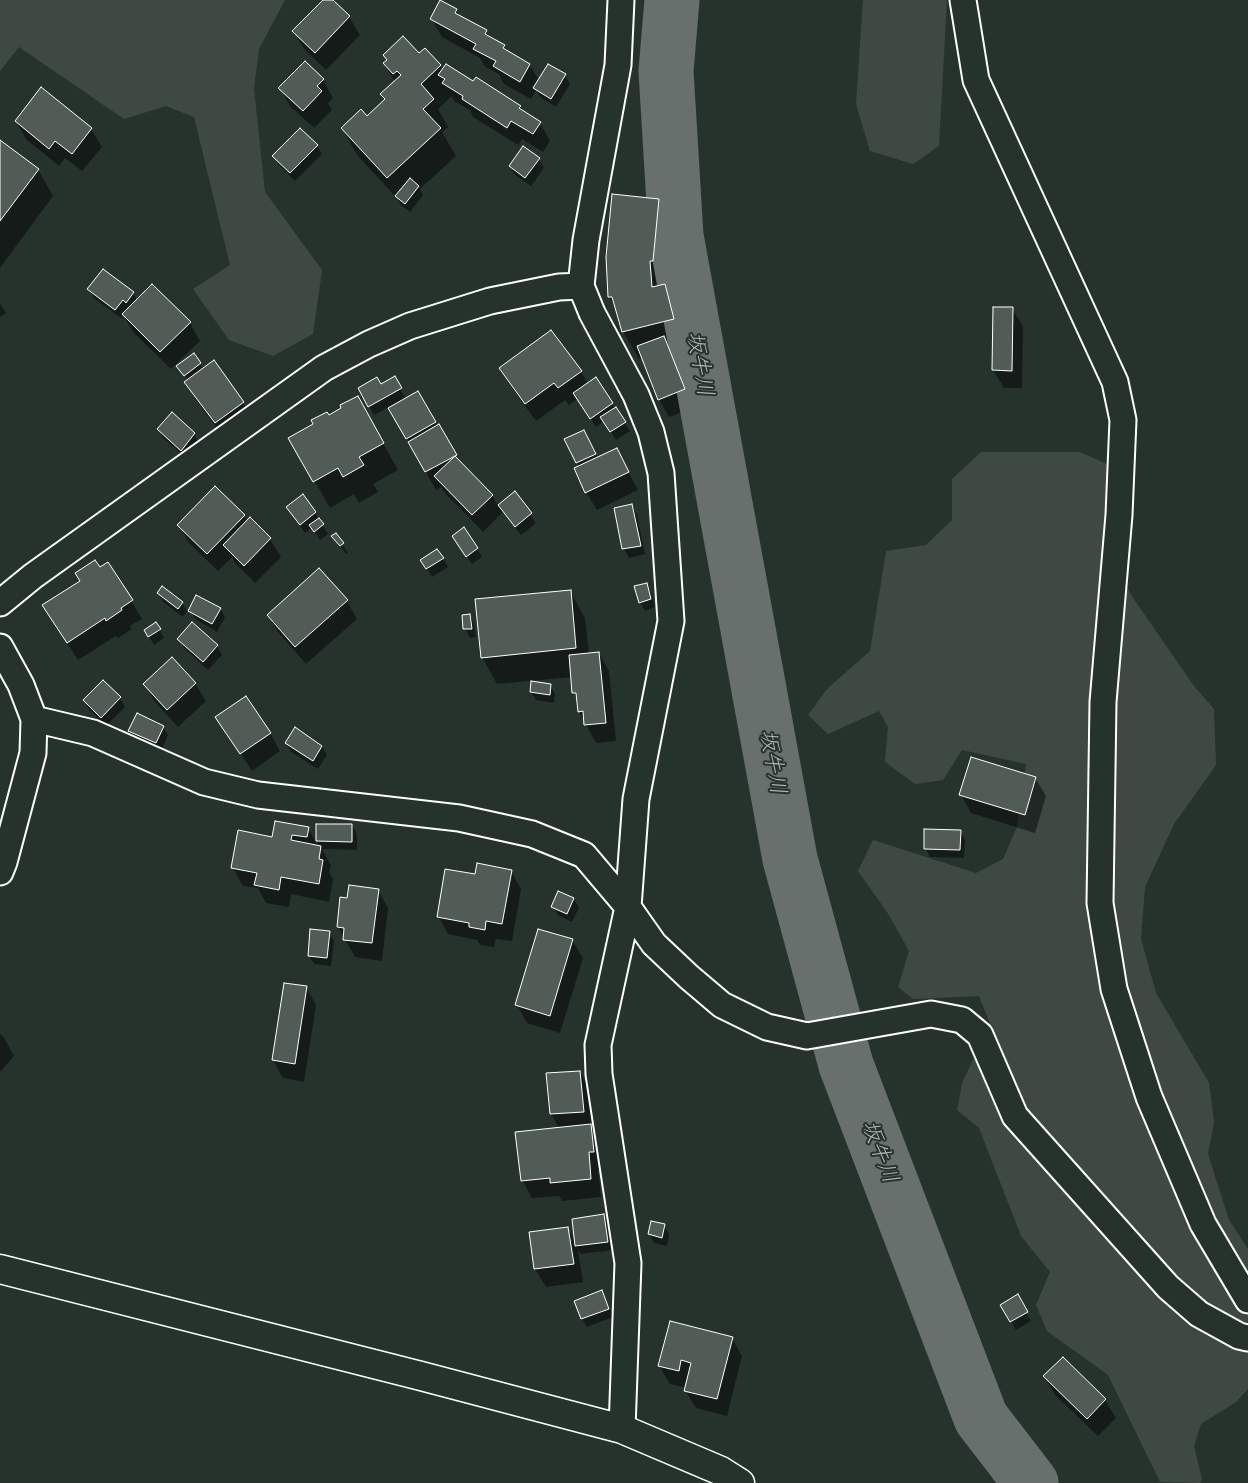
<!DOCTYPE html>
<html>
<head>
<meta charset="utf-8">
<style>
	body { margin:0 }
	canvas { display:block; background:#26332d }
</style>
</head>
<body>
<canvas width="1248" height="1483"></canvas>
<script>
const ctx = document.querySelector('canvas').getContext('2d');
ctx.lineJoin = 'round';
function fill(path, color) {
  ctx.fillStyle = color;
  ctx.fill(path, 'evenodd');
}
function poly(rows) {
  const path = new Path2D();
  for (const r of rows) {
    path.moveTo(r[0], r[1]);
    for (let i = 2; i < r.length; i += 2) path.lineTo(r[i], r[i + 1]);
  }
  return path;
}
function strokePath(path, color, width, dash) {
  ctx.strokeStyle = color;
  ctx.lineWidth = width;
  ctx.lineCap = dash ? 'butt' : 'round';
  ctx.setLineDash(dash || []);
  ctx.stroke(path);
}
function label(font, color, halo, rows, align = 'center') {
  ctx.font = font + ' Itim,"Klee One",sans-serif';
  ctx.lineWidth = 4;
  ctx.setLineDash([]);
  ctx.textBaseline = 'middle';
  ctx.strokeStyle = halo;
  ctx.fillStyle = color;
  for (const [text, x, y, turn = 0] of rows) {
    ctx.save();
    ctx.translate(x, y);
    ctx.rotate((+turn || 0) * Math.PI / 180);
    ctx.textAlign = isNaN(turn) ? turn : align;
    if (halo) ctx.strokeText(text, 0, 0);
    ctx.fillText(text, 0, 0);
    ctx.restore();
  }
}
fill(poly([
	[0,0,285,0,259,49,254,89,265,192,322,270,313,334,273,356,229,340,193,289,230,265,194,117,166,106,124,119,19,47,0,71],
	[863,0,947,0,939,146,913,164,870,151,856,104],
	[981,452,1080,452,1111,466,1104,547,1133,598,1194,686,1214,709,1216,765,1174,824,1145,887,1141,939,1156,993,1209,1083,1214,1122,1208,1154,1229,1220,1248,1249,1248,1389,1236,1402,1201,1424,1194,1446,1202,1479,1200,1483,1160,1482,1108,1375,1047,1331,1036,1305,1050,1272,1021,1236,979,1128,957,1110,962,1083,990,1024,979,996,913,999,898,987,909,951,889,915,858,871,873,840,976,873,1003,859,1017,827,1026,764,962,750,943,780,915,784,885,762,888,727,879,711,828,734,808,715,827,689,870,651,886,551,926,545,952,520,952,479]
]), '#3e4944');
fill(poly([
	[324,0,331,0,349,17,360,35,326,70,304,49,294,32],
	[456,10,461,17,486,31,490,38,504,46,508,53,530,65,539,81,565,75,570,84,556,107,540,97,536,90,531,99,504,84,499,74,485,67,480,58,442,37,431,19],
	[425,49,443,70,473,83,520,106,524,113,540,123,550,141,543,152,522,139,518,145,473,117,470,110,454,101,452,96,438,109,448,127,442,132,456,156,420,189,423,195,410,212,401,205,397,198,357,155,342,128,367,117,385,101,382,94,395,82,384,64,419,55],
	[323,80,333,98,328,103,332,110,314,128,290,106,280,88],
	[41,89,91,129,102,147,82,171,65,158,59,166,26,139,16,122],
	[0,142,38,169,53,196,0,268],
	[317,146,322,154,295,181,279,165,274,156],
	[539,159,544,168,531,186,515,175,510,167],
	[658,200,674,227,668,288,665,287,680,312,689,346,671,350,694,408,669,417,659,399,643,358,639,359,623,332,618,311,609,297,607,257],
	[89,289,133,293,137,300,190,323,200,341,171,369,133,332,123,314,121,318,94,298],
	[0,303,6,313,0,317],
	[1012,309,1023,326,1022,388,1004,388,993,370],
	[193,355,203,369,243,403,254,420,226,441,196,400,186,382,188,381,182,370],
	[500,369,581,372,588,384,595,379,630,431,616,440,604,421,596,427,578,399,569,405,565,400,536,421,511,387],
	[394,378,406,399,418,393,460,464,492,495,498,506,514,493,536,523,521,535,503,512,483,532,446,494,441,487,436,490,389,407,374,415,359,389,380,386],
	[357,397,398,470,373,484,378,492,359,503,354,494,330,508,290,438,329,417],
	[172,414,194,434,199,443,186,458,163,438,158,429],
	[589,440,598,458,616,449,638,490,597,510,586,492,577,463],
	[215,488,244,516,247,522,250,519,270,539,281,557,255,583,235,563,232,557,218,571,189,543,179,525],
	[302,496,315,513,328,534,320,540,312,528,305,533,288,507],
	[632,506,637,515,645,554,629,558,624,549,616,509],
	[336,534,348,553,346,554,333,536],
	[458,545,477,548,482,557,472,564],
	[443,558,448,567,432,577,422,561],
	[81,581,131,601,142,619,130,626,132,629,118,638,116,636,78,660,44,606],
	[646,584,651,593,655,607,645,611,640,602],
	[570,591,585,618,589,654,599,653,609,671,616,741,596,743,579,711,578,701,574,693,572,677,497,684,482,657],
	[158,593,182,603,187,611,183,617,163,602],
	[347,601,357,619,306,664,279,633,268,615],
	[220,609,225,617,217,632,195,619,190,611],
	[470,615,474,624,476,637,470,638,465,629,464,616],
	[156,623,164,638,154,645,145,630],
	[179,639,217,646,222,655,208,670,184,648],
	[103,681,120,698,125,707,106,726,89,709,84,700],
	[195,683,206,701,178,727,155,702,145,685],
	[550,685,555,694,554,703,536,700,531,692],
	[217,717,270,733,280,751,252,771],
	[163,727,168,735,161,751,135,740,130,731],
	[286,743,322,746,327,755,318,769,291,752],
	[1035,778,1046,796,1035,833,971,813,961,795],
	[317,825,352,825,357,834,357,850,322,849,331,865,329,872,333,879,329,902,291,894,289,907,266,903,258,888,243,886,233,868,273,838,308,828,317,844],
	[960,831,965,840,964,858,930,857,925,848],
	[511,871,521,889,512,941,496,939,494,947,480,945,477,940,448,934,438,916,476,876],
	[378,890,388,908,382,961,355,957,338,927,341,899,348,899],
	[559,893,574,899,579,908,572,922,558,915,553,906],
	[329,932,334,941,331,966,314,964,309,956],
	[572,940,583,958,560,1033,527,1023,517,1005],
	[306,987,316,1005,304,1082,283,1078,273,1060],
	[0,1034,4,1038,14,1056,0,1072],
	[580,1072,590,1090,593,1131,601,1143,603,1169,598,1170,601,1197,562,1201,559,1196,532,1198,522,1180,559,1128,551,1114,547,1074],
	[604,1216,609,1224,613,1250,581,1254,578,1250,583,1282,546,1287,535,1269,531,1233,567,1228,576,1243],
	[664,1225,669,1234,667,1246,654,1243,649,1234],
	[602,1292,613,1317,587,1327,582,1319],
	[1017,1296,1031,1321,1016,1330,1002,1305],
	[732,1338,742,1356,727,1416,696,1408,685,1390,686,1388,670,1384,659,1366],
	[1063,1358,1105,1400,1116,1418,1098,1436,1055,1395,1045,1377]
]), '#0007');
strokePath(poly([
	[672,0,666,71,676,236,790,859,846,1065,981,1418,1031,1483]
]), '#67706c', 55);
const building = poly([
	[323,0,333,0,350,16,315,53,292,31,323,0],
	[440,0,457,9,455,13,487,30,485,34,505,45,503,48,530,64,520,82,493,66,496,61,473,49,476,44,430,19,440,0],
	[403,36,419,53,425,48,441,65,421,84,434,99,423,109,441,128,387,178,341,128,361,109,367,116,385,99,380,94,401,75,397,71,393,74,383,63,387,60,383,55,403,36],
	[305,61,324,79,317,86,322,91,303,111,278,88,305,61],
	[446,64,473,81,476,77,521,106,519,108,541,122,533,134,511,121,507,128,462,99,463,96,442,83,445,79,438,75,446,64],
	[548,64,566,74,551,99,533,88,548,64],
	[41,87,92,128,72,154,55,141,49,149,15,121,41,87],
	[300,128,318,145,290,173,272,156,300,128],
	[0,140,39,169,0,221,0,140],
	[523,146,540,158,525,178,509,166,523,146],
	[410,178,419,186,405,204,395,196,410,178],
	[612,194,659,199,653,261,650,261,652,287,665,284,674,319,622,332,612,297,608,297,606,257,612,194],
	[103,269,134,292,126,303,123,300,115,310,87,289,103,269],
	[152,284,191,322,160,352,122,314,152,284],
	[993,307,1013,307,1012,371,992,370,993,307],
	[551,330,582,371,558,388,554,383,525,404,499,368,551,330],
	[664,336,685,389,658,400,637,346,664,336],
	[194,353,201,363,184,376,176,366,194,353],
	[214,360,244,402,215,423,184,382,214,360],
	[395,376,402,388,368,407,358,388,377,377,381,384,395,376],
	[596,377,613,403,590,419,573,393,596,377],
	[418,391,436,422,406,439,388,408,418,391],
	[358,396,384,443,359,457,364,465,343,477,338,468,313,482,288,438,313,424,311,420,327,412,329,415,341,408,340,405,358,396],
	[616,407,626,422,610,432,600,417,616,407],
	[172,412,195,433,181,451,157,429,172,412],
	[439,424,457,455,425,472,408,442,439,424],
	[584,430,596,454,576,463,564,439,584,430],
	[617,448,629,472,585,493,574,468,617,448],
	[455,456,493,495,472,515,434,476,455,456],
	[215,486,245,515,207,554,177,525,215,486],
	[515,491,532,513,515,527,498,505,515,491],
	[303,494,316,512,300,525,286,507,303,494],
	[632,504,641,546,622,549,614,508,632,504],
	[250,517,271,538,244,566,223,545,250,517],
	[319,518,324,524,314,532,309,525,319,518],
	[464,527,478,548,466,557,452,536,464,527],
	[336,533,344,543,340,546,331,536,336,533],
	[437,549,444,558,426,569,420,560,437,549],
	[95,560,100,567,108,562,133,600,121,608,122,610,106,621,105,618,67,643,42,605,80,581,75,573,95,560],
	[319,568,348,600,295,647,267,615,319,568],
	[647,583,651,599,639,603,634,586,647,583],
	[162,586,183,602,178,609,157,593,162,586],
	[571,590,576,648,481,658,475,599,571,590],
	[196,595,221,608,212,624,188,611,196,595],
	[470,614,472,629,463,629,462,615,470,614],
	[156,622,161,629,148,637,144,630,156,622],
	[192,622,218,645,203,662,177,639,192,622],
	[599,652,606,723,584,725,583,711,578,712,576,693,572,693,569,655,599,652],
	[172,657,196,683,167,710,143,684,172,657],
	[103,680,121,697,101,718,83,700,103,680],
	[531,681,551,684,550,695,530,692,531,681],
	[246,696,271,733,240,754,215,717,246,696],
	[137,713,164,726,156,743,128,731,137,713],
	[295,727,322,746,313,761,285,743,295,727],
	[971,757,1036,777,1025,815,959,795,971,757],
	[275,821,309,827,307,837,292,835,291,840,321,846,319,859,323,860,319,884,281,877,279,890,254,885,257,873,231,868,238,830,272,837,275,821],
	[316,824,352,824,352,842,316,841,316,824],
	[924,829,961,830,960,850,924,849,924,829],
	[477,863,512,870,502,924,486,921,485,930,469,927,469,923,437,917,445,869,475,874,477,863],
	[349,885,379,889,372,943,343,940,344,928,337,927,340,897,347,898,349,885],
	[558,891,574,898,567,914,551,907,558,891],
	[310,929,330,931,327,958,308,956,310,929],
	[538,929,573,939,550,1016,515,1005,538,929],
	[284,983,307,986,295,1064,272,1060,284,983],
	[580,1071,584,1112,550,1114,546,1073,580,1071],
	[591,1124,594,1152,589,1152,591,1179,550,1183,550,1178,521,1181,515,1132,591,1124],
	[604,1214,608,1242,575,1246,572,1219,604,1214],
	[651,1221,665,1224,662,1238,648,1234,651,1221],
	[568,1227,574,1264,534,1269,529,1232,568,1227],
	[602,1290,609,1309,581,1319,574,1301,602,1290],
	[1018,1294,1028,1312,1010,1322,1000,1305,1018,1294],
	[670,1321,733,1337,717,1399,684,1391,691,1363,681,1360,679,1371,658,1366,670,1321],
	[1063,1357,1106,1399,1087,1419,1043,1376,1063,1357]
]);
fill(building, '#515c57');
strokePath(building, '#fff', 1);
const minor = poly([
	[621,0,618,65,586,240,581,286,592,313,636,395,651,432,661,473,671,621,636,799,628,907,598,1045,599,1074,628,1263,622,1429],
	[963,0,976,80,1115,382,1123,420,1119,515,1103,702,1100,903,1114,989,1149,1097,1203,1224,1248,1300],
	[0,603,33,576,324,368,369,344,410,326,490,301,559,287,581,286],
	[0,647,21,685,34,719,33,753,4,862,0,872],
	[34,719,93,733,204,782,258,795,459,818,532,834,584,855,628,907,654,944,689,977,722,1005,767,1027,807,1036,931,1014,962,1020,980,1035,1015,1116,1168,1287,1199,1314,1239,1336,1248,1338]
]);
const tertiary = poly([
	[0,1269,421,1376,622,1429,721,1471,740,1483]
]);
strokePath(minor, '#fff', 29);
strokePath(tertiary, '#fff', 31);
strokePath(minor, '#26332d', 25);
strokePath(tertiary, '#26332d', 28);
label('italic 22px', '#b3b8b6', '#26332d', [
	["坂牛川",699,364,80],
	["坂牛川",772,762,80],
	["坂牛川",879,1152,69]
]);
</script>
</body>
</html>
